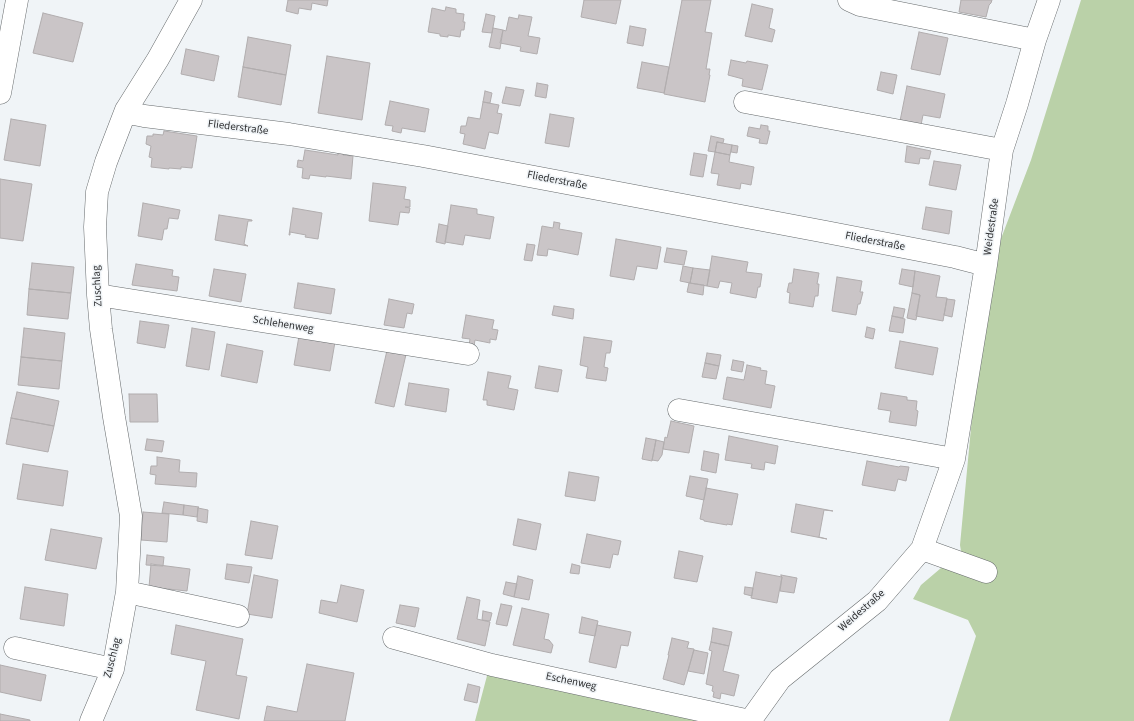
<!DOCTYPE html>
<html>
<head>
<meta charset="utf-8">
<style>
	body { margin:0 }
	canvas { display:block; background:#f0f4f7 }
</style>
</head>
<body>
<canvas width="1134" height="721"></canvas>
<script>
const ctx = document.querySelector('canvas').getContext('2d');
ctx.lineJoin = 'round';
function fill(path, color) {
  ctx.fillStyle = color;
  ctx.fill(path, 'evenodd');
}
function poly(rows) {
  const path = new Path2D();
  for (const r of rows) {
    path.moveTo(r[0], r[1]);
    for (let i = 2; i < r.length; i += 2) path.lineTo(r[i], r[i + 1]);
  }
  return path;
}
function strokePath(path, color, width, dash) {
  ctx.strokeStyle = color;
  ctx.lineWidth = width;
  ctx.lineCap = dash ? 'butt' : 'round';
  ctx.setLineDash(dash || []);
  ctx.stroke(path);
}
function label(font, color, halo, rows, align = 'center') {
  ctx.font = font + ' "Source Sans 3",sans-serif';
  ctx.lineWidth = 3;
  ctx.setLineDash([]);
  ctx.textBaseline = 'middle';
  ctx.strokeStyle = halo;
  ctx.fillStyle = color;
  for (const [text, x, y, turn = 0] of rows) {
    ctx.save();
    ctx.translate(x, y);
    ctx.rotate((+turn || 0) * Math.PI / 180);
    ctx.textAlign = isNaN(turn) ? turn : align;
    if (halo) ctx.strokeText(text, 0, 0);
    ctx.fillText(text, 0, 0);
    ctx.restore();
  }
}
fill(poly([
	[1081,0,1134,0,1134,721,949,721,976,636,968,620,913,599,921,585,961,551,960,545,977,364,994,257,1031,160],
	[488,672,719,721,475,721]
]), '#bad1a8');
const building = poly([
	[288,0,328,0,327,6,312,3,311,10,299,8,298,14,286,11,288,0],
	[584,0,621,0,616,24,581,17,584,0],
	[682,0,711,0,705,32,712,33,706,69,710,69,709,75,710,75,705,102,664,94,682,0],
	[961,0,992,0,991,3,989,5,986,17,959,12,961,0],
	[752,4,773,9,769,28,775,30,772,42,745,36,752,4],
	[446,7,456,9,456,13,464,14,463,22,465,22,464,30,461,30,460,37,448,35,448,37,440,36,440,34,428,32,432,8,445,11,446,7],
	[43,13,83,23,73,62,33,53,43,13],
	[486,14,495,16,492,33,482,32,486,14],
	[519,15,532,17,528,36,540,38,537,54,520,51,521,47,500,43,503,30,506,31,509,17,518,19,519,15],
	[630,26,646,29,643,46,627,43,630,26],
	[493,28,503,30,500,49,489,47,493,28],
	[919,32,948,38,940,75,911,69,919,32],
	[248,37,291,45,286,75,243,67,248,37],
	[186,49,219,56,214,81,181,74,186,49],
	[327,56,370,63,362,120,318,113,327,56],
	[731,60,746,63,747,61,768,65,762,90,742,86,743,79,728,75,731,60],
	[642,62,669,67,664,93,637,88,642,62],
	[243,67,286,75,281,105,238,97,243,67],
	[881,72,897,75,893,94,877,90,881,72],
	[537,83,548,85,546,98,535,96,537,83],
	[907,86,945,94,940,118,923,115,920,130,899,126,907,86],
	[506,87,524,90,520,106,502,103,506,87],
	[485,91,492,93,490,103,483,102,485,91],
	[390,101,429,109,425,132,402,128,401,133,392,131,393,126,385,125,390,101],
	[483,102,499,105,497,113,502,114,498,134,489,132,485,149,463,144,465,134,460,133,461,126,466,126,468,117,480,119,483,102],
	[550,114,574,118,569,147,545,143,550,114],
	[11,119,46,125,40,166,4,160,11,119],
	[761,125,768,126,768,131,770,131,767,144,759,143,760,139,747,136,749,127,760,129,761,125],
	[164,131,197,136,192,168,181,167,181,169,169,168,169,169,151,167,152,158,149,157,151,146,146,144,147,136,153,136,153,134,163,135,164,131],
	[711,136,724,139,723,143,717,142,715,152,708,151,711,136],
	[717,142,732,145,730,155,715,152,717,142],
	[732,145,738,146,737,153,731,152,732,145],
	[907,146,931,151,929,159,920,158,919,164,905,162,907,146],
	[305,150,338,155,338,151,344,152,343,155,353,156,351,179,326,176,326,177,310,175,309,179,302,178,303,168,297,167,298,160,303,161,305,150],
	[715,152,730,155,729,162,754,167,751,185,741,183,740,189,717,185,719,174,711,173,715,152],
	[694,153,707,155,703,177,690,175,694,153],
	[934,161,961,165,956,190,929,185,934,161],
	[0,179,32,184,23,241,0,238,0,179],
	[373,183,406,187,404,199,410,200,410,207,405,207,410,208,409,213,400,212,398,225,369,221,373,183],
	[143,203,180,210,178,219,169,218,167,229,164,229,162,240,138,236,143,203],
	[451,205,477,209,477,214,494,217,490,239,465,235,463,245,445,242,451,205],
	[926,207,952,211,949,234,922,229,926,207],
	[293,208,322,213,318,239,305,237,306,235,290,232,290,235,289,235,293,208],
	[219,215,252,220,252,221,248,221,244,244,248,246,215,240,219,215],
	[554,222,560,223,559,229,582,233,578,255,548,249,547,256,537,255,542,226,553,228,554,222],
	[439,224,448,226,445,244,436,242,439,224],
	[616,239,661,247,657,269,637,266,634,280,610,276,616,239],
	[527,244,535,245,532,261,524,260,527,244],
	[667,248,687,251,684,265,664,262,667,248],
	[712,256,748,262,746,272,762,274,760,287,758,287,756,298,730,293,732,283,720,281,718,288,707,286,712,256],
	[32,263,74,267,71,293,29,289,32,263],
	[136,264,173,270,172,276,179,277,177,291,132,285,136,264],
	[683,266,693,268,690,283,680,281,683,266],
	[693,268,710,270,707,286,690,283,693,268],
	[214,269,246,274,241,302,209,296,214,269],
	[794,269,819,273,817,284,819,284,818,296,815,296,813,307,789,303,790,293,787,292,789,283,792,283,794,269],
	[902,269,915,271,913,287,899,284,902,269],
	[915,271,940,276,936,297,947,298,943,321,916,316,920,295,912,293,915,271],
	[837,277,862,281,860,292,863,292,860,304,858,304,856,315,832,311,837,277],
	[298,283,335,289,331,314,294,308,298,283],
	[689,283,704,285,703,295,687,292,689,283],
	[29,289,71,293,68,319,27,315,29,289],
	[912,293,920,295,916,320,907,318,912,293],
	[389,299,414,304,412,314,407,313,404,328,384,325,389,299],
	[947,299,955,300,952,317,944,315,947,299],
	[554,306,574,309,573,319,552,315,554,306],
	[894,307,905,309,903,318,892,316,894,307],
	[466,315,494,320,492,329,498,330,496,340,490,339,490,343,475,340,474,346,469,345,470,339,462,338,466,315],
	[892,316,905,319,903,333,889,331,892,316],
	[140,321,169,325,165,348,137,343,140,321],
	[867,327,875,329,873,339,865,337,867,327],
	[24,328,65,333,62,361,21,357,24,328],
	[192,328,215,332,209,370,186,366,192,328],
	[299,336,335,342,330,371,294,365,299,336],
	[584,337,612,341,610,353,606,353,604,367,608,368,606,381,586,378,588,367,580,365,584,337],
	[900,341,938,348,933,375,895,368,900,341],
	[227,344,263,351,257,383,221,376,227,344],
	[388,346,407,350,394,407,375,403,388,346],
	[707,353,721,355,719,366,705,363,707,353],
	[21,357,62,361,59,389,18,385,21,357],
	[733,360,744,362,742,372,731,370,733,360],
	[705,363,719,366,716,379,702,377,705,363],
	[747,365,761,368,760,370,767,371,765,384,775,386,771,408,723,399,727,377,744,380,747,365],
	[539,366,562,370,558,392,535,388,539,366],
	[488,372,511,376,508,388,518,390,514,410,487,405,487,400,483,400,488,372],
	[409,383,449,389,446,412,405,405,409,383],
	[17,392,59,401,54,426,11,418,17,392],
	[881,393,907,397,907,400,917,401,916,410,918,411,916,426,889,422,891,411,878,409,881,393],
	[129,394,157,394,158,422,130,422,129,394],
	[11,418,54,426,48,452,6,444,11,418],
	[671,421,694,426,689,453,663,449,665,437,667,438,671,421],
	[729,436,778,446,775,464,765,462,764,470,751,468,752,464,725,460,729,436],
	[646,438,656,440,652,461,642,459,646,438],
	[147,439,164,441,162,452,145,450,147,439],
	[656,440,664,442,662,455,658,461,652,460,656,440],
	[704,451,719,454,716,473,701,470,704,451],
	[157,457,180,460,179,472,197,473,196,487,155,484,156,475,150,474,151,466,157,466,157,457],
	[867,461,899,467,900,466,909,467,906,481,898,479,895,491,862,485,867,461],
	[23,464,68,471,63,506,17,499,23,464],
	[569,472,599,477,595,501,565,496,569,472],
	[690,476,708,479,704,500,686,496,690,476],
	[706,488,738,494,732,525,727,524,727,525,704,521,704,520,700,519,706,488],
	[164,502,184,505,183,515,162,513,164,502],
	[796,504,833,511,824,510,819,537,827,539,791,532,796,504],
	[184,505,199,507,198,508,197,517,183,515,184,505],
	[198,508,208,510,207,523,197,521,198,508],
	[143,512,169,514,167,542,141,540,143,512],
	[518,519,541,524,536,550,513,545,518,519],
	[251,521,278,526,272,559,245,555,251,521],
	[51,529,102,538,96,569,45,560,51,529],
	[587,534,621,541,618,555,613,554,610,568,581,563,587,534],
	[679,551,703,556,697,582,674,578,679,551],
	[147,555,164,557,163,566,146,565,147,555],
	[151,564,190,569,187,591,149,587,151,564],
	[227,564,252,567,249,583,225,579,227,564],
	[572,564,580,566,579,574,570,573,572,564],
	[756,572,782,577,777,603,751,598,756,572],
	[254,575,278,580,272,618,247,614,254,575],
	[781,575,797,578,794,593,780,591,782,577,781,576,781,575],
	[518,576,533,580,529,600,514,597,518,576],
	[506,582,517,584,514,597,503,594,506,582],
	[341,585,364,590,357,622,319,613,321,600,337,603,341,585],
	[25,587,68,594,64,626,20,619,25,587],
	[745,587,753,588,752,596,744,594,745,587],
	[467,597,480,600,477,619,490,622,485,646,457,639,467,597],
	[501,604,512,606,507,626,496,624,501,604],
	[400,605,419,608,415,627,396,623,400,605],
	[522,608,549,614,544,639,549,640,553,645,551,653,513,645,522,608],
	[483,611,492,613,490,621,482,620,483,611],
	[582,617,598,621,595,636,579,633,582,617],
	[176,625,243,639,236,675,247,677,239,719,196,710,206,661,171,654,176,625],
	[597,625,631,632,628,646,621,645,616,668,589,662,597,625],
	[713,628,732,632,729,646,711,642,713,628],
	[672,638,689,642,687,648,694,649,684,685,663,679,669,655,668,655,672,638],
	[711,642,729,646,723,671,739,675,734,696,721,693,720,699,713,697,714,692,712,691,713,686,706,684,712,651,709,650,711,642],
	[694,650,708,653,704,674,688,671,694,650],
	[307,664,354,673,345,721,264,721,267,706,297,712,307,664],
	[0,665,46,675,41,701,0,692,0,665],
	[468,684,480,687,477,703,464,700,468,684],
	[0,714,30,720,30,721,0,721,0,714]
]);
fill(building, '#cac5c7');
strokePath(building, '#b1adae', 1);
const minor = poly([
	[849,0,860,5,1035,40],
	[0,93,17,0],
	[745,102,1002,150],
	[126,110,134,114,144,116,289,134,423,156,826,232,955,257,986,265],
	[98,295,468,354],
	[679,410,954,459],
	[922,549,986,572],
	[127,592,238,616],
	[394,638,492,665,750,721],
	[15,648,113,669],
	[91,721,113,669,127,592,131,516,114,417,101,329,98,295,95,227,97,192,106,162,126,110,158,59,191,0],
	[750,721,780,679,877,601,922,549,954,459,986,265,1002,150,1017,104,1035,40,1049,0]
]);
strokePath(minor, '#676b6d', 23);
strokePath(minor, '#fff', 22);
label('11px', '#2e2f31', '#f0f4f7', [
	["Fliederstraße",238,128,7],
	["Fliederstraße",557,181,11],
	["Weidestraße",992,227,-82],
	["Fliederstraße",875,242,11],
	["Zuschlag",98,286,-93],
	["Schlehenweg",283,325,9],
	["Weidestraße",862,611,-41],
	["Zuschlag",113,658,-76],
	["Eschenweg",571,682,12]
]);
</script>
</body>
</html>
